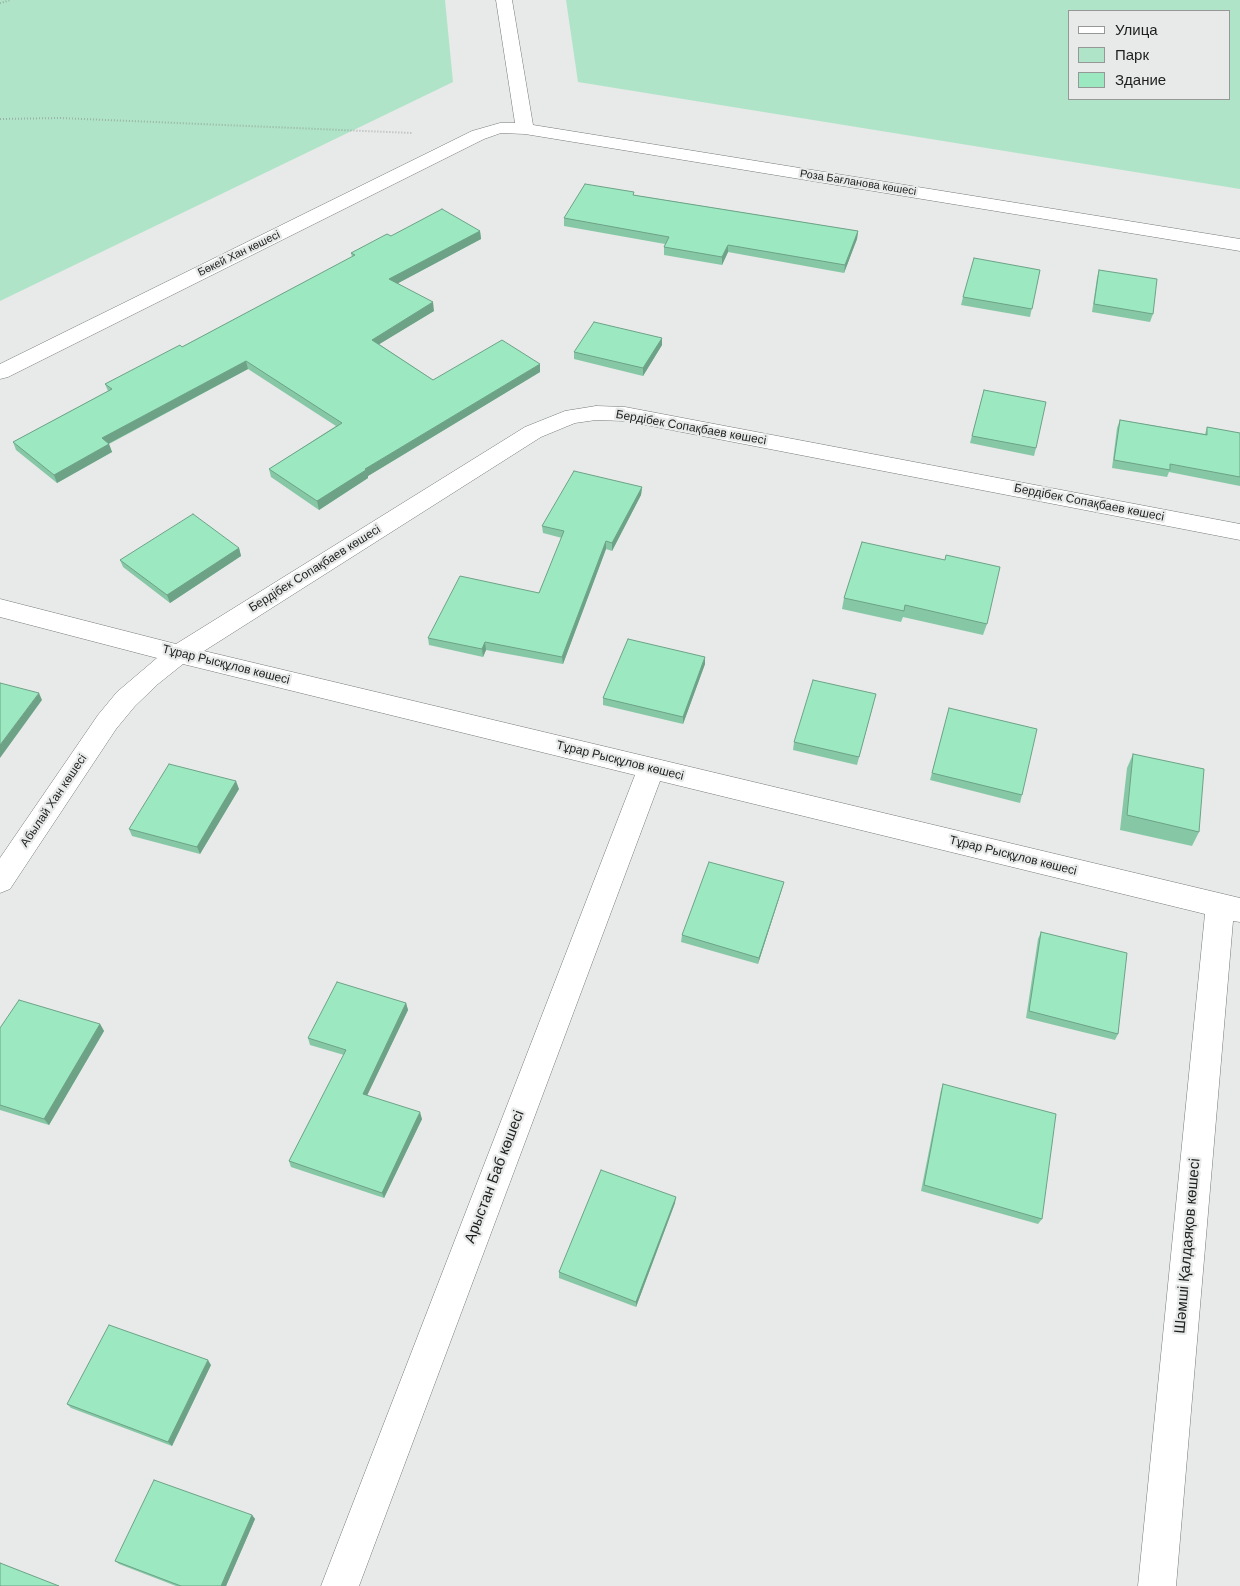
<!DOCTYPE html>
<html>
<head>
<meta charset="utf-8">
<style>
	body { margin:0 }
	#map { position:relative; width:1240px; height:1586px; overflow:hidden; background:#e7eae8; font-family:"DM Sans",sans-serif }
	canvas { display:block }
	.legend { position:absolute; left:1068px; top:10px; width:162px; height:90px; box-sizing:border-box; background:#e7eae8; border:1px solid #969897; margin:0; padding:6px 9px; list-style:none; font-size:15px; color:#1d1e1d }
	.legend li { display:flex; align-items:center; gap:10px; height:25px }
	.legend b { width:25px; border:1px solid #969897 }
</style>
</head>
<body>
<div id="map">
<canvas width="1240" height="1586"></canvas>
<ul class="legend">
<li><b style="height:6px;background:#fff"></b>Улица</li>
<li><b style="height:14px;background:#b0e4c8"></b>Парк</li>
<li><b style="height:14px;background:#9ce8c1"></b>Здание</li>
</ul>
</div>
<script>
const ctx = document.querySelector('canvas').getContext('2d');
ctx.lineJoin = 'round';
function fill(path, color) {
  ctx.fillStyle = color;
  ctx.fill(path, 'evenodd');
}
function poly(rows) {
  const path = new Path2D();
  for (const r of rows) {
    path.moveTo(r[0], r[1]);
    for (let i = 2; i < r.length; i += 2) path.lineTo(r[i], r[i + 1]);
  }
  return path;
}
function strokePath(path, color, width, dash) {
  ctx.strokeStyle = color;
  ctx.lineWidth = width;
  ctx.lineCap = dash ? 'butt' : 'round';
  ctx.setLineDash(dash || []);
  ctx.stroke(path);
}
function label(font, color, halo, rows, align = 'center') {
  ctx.font = font + ' "DM Sans",sans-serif';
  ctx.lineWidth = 4.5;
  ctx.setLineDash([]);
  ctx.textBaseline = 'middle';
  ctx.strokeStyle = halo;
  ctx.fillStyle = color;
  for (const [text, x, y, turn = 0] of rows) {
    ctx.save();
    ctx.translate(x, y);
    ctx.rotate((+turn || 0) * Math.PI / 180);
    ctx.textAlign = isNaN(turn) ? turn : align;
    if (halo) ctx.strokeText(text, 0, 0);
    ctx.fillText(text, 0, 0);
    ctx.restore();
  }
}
fill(poly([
	[0,0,445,0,453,82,0,301],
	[566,0,1240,0,1240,189,578,82],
	[1229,11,1229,99,1069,99,1069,11]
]), '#b0e4c8');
const minor = poly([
	[496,0,512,0,533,125,1240,239,1240,251,525,134,501,133,484,139,8,377,0,379,0,364,472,131,500,123,515,123,496,0],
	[596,406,625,407,1240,524,1240,540,625,421,596,420,575,423,541,437,204,651,1240,898,1240,922,1233,921,1176,1586,1138,1586,1205,914,660,781,359,1586,321,1586,635,775,183,664,158,684,135,706,116,729,10,889,0,893,0,858,98,715,117,692,157,658,0,617,0,599,176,644,525,427,565,411,596,406]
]);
strokePath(minor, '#767a78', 1);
strokePath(poly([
	[0,3,11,0],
	[0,119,60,118,412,133]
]), '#7e807e', 2, [0.5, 2.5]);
fill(minor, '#fff');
fill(poly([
	[634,195,858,231,857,239,844,273,728,252,722,265,664,255,664,247,665,244,564,226,564,218],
	[480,231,481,239,398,283,434,311,379,344,433,380,540,372,368,476,368,478,319,510,271,477,269,469,336,426,248,369,109,444,112,452,57,483,16,450,13,442,108,391,105,384,182,347,352,257,351,253,391,236],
	[1040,270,1030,317,961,305,963,297],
	[1099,270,1153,314,1150,322,1092,312,1097,278],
	[662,345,643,376,574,359,574,352],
	[984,390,1036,448,1034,456,970,443],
	[1120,420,1205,434,1207,427,1240,433,1240,486,1169,472,1167,477,1112,468,1117,428],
	[642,487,641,495,612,551,606,549,563,664,486,650,483,657,429,645,428,638,539,593,562,538,543,533,542,526],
	[862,542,987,624,983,635,903,617,901,622,842,609,844,598],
	[239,548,241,556,170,603,123,567,120,560],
	[705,664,683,724,603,705,603,698],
	[874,702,857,765,793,750,794,742],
	[949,708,1022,795,1020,803,930,780],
	[1133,754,1199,832,1192,846,1120,830,1127,768],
	[239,789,200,854,132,836,129,829],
	[782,889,758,964,681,942,682,935],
	[1041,932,1118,1034,1115,1040,1026,1018,1038,939],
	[406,1003,408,1010,367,1095,422,1119,384,1198,291,1167,289,1161,344,1055,310,1045,308,1038],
	[100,1024,104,1031,49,1125,0,1110,0,1028],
	[943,1084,1042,1219,1038,1224,921,1191,941,1090],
	[675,1203,636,1307,559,1278,559,1272],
	[211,1365,172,1446,71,1408,67,1404],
	[252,1515,255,1519,226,1586,176,1586,119,1564,115,1561]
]), '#86c8a6');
fill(poly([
	[480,231,481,239,391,287,389,279],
	[858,231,857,239,844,273,845,265],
	[728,245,728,252,722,265,722,257],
	[433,302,434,311,373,348,372,340],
	[662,338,662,345,643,376,643,368],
	[246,361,248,369,104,446,102,438],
	[540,364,540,372,368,476,368,478,319,510,317,501,365,469],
	[109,444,112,452,57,483,54,475],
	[642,487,641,495,612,551,612,543],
	[606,541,606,549,563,664,562,657],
	[239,548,241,556,170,603,167,595],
	[485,642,486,650,483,657,482,649],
	[705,657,705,664,683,724,683,717],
	[39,693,42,700,0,758,0,745],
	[236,781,239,789,200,854,197,847],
	[784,882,782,889,758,964,759,958],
	[406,1003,408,1010,365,1100,363,1094],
	[100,1024,104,1031,49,1125,44,1119],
	[420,1112,422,1119,384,1198,382,1193],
	[676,1197,675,1203,636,1307,636,1302],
	[208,1360,211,1365,172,1446,168,1442],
	[252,1515,255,1519,226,1586,221,1586]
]), '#6da287');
const building = poly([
	[585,184,634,192,633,195,858,231,845,265,728,245,722,257,664,247,669,237,564,218,585,184],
	[442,209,480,231,389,279,433,302,372,340,433,380,502,340,540,364,365,469,366,470,317,501,269,469,342,423,246,361,102,438,109,444,54,475,13,442,112,389,105,384,180,345,182,347,355,255,351,253,387,234,391,236,442,209],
	[974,258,1040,270,1032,309,963,297,974,258],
	[1099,270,1157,279,1153,314,1094,304,1099,270],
	[594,322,662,338,643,368,574,352,594,322],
	[984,390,1046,402,1036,448,972,436,984,390],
	[1120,420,1207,435,1207,427,1240,433,1240,477,1170,464,1170,470,1114,460,1120,420],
	[574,471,642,487,612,543,606,541,562,657,485,642,482,649,428,638,460,576,539,593,564,531,542,526,574,471],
	[193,514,239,548,167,595,120,560,193,514],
	[862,542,945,560,946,555,1000,567,987,624,905,605,904,611,844,598,862,542],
	[628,639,705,657,683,717,603,698,628,639],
	[813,680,876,694,859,757,794,742,813,680],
	[0,683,39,693,0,745,0,683],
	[949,708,1037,729,1022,795,932,773,949,708],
	[1133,754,1204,769,1199,832,1127,815,1133,754],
	[169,764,236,781,197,847,129,829,169,764],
	[709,862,784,882,759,958,682,935,709,862],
	[1041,932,1127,953,1118,1034,1029,1011,1041,932],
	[337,982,406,1003,363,1094,420,1112,382,1193,289,1161,346,1050,308,1038,337,982],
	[19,1000,100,1024,44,1119,0,1105,0,1028,19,1000],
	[943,1084,1056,1114,1042,1219,924,1185,943,1084],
	[601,1170,676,1197,636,1302,559,1272,601,1170],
	[109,1325,208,1360,168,1442,67,1404,109,1325],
	[154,1480,252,1515,221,1586,181,1586,115,1561,154,1480],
	[0,1563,59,1586,0,1586,0,1563]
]);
fill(building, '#9ce8c1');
strokePath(building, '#6da287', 1);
label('11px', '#1d1e1d', '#e7eae8', [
	["Роза Бағланова көшесі",858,183,9],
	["Бөкей Хан көшесі",239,254,-26]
]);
label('12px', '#1d1e1d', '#e7eae8', [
	["Бердібек Сопақбаев көшесі",691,428,10],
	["Бердібек Сопақбаев көшесі",1089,503,11],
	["Бердібек Сопақбаев көшесі",315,569,-32],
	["Тұрар Рысқұлов көшесі",226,665,14],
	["Тұрар Рысқұлов көшесі",620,761,14],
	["Абылай Хан көшесі",54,801,-56],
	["Тұрар Рысқұлов көшесі",1013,856,14]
]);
label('15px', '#1d1e1d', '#e7eae8', [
	["Арыстан Баб көшесі",495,1177,-69],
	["Шәмші Қалдаяқов көшесі",1188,1246,-85]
]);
</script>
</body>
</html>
